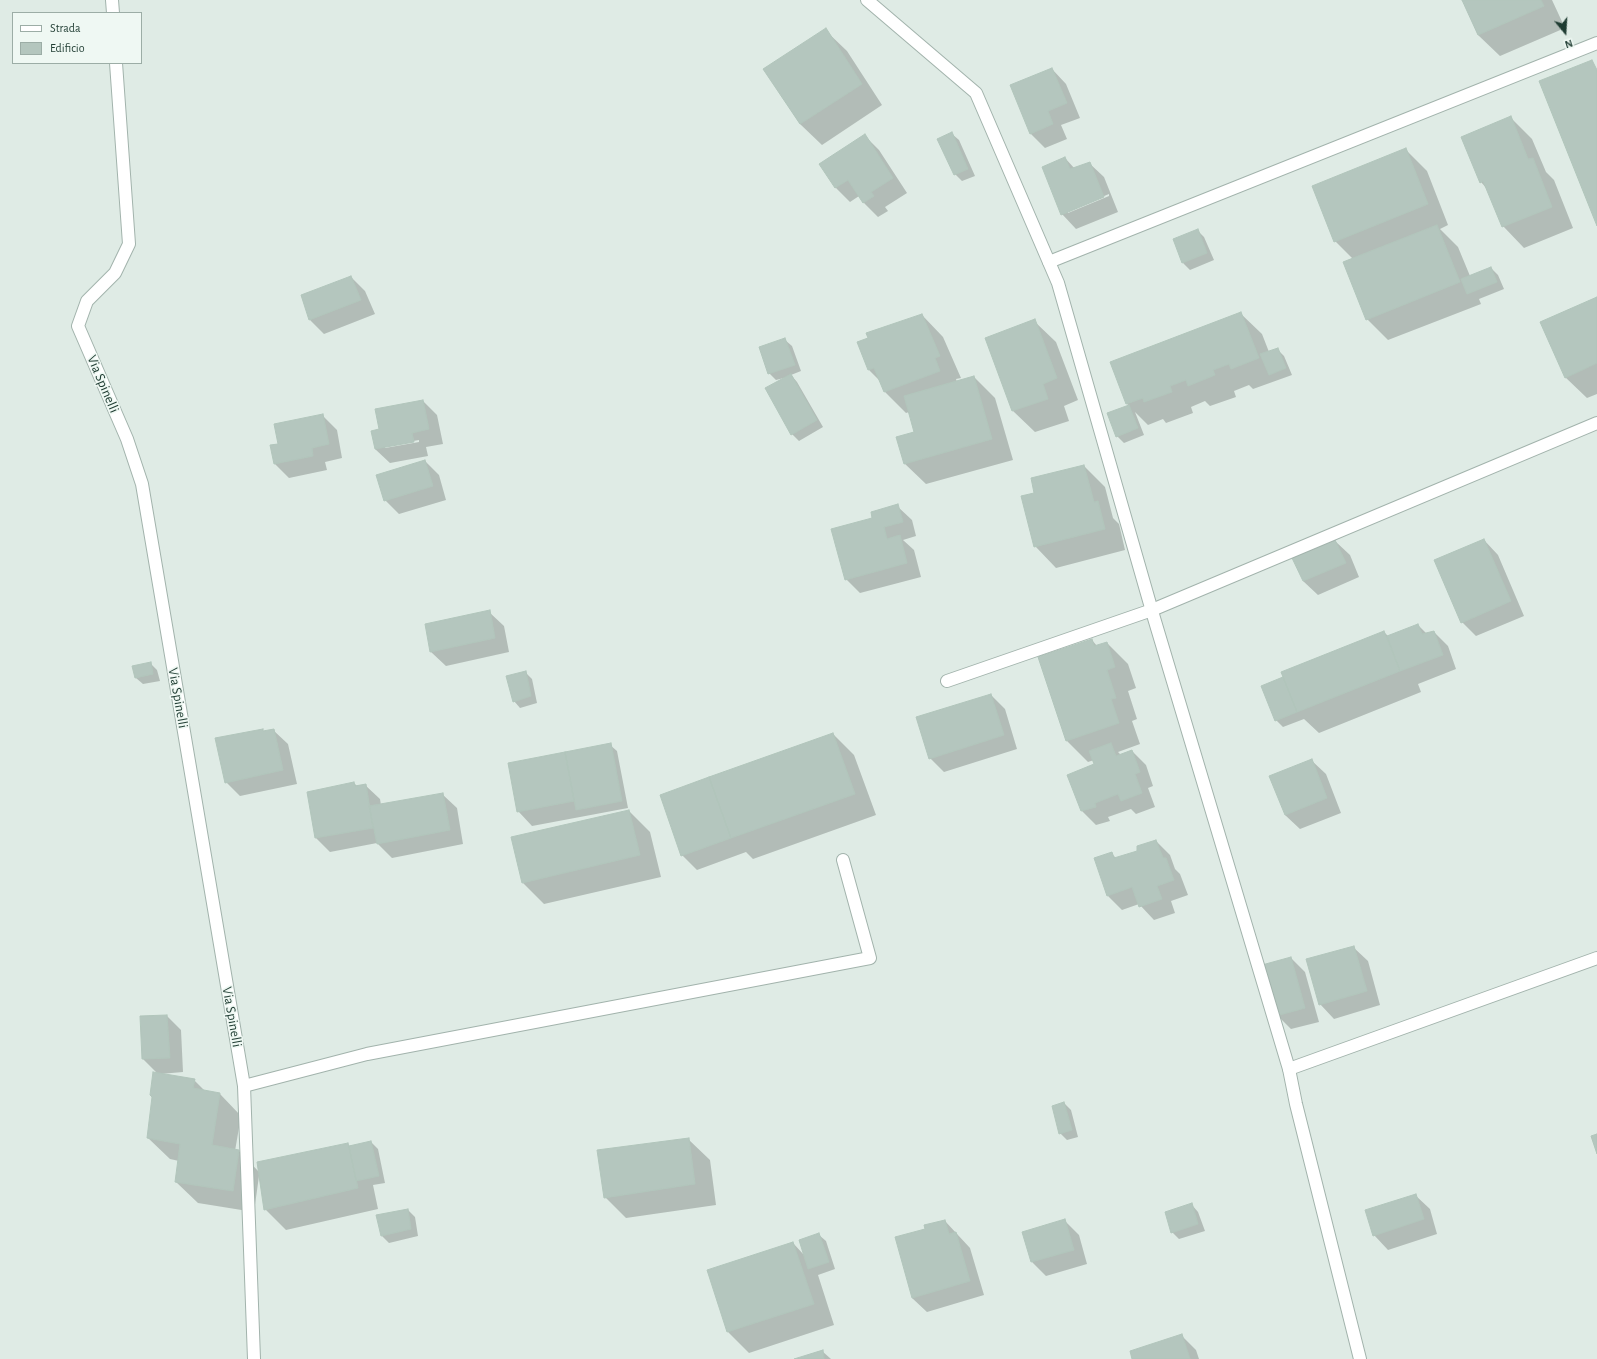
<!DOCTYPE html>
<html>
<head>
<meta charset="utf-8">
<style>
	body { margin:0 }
	#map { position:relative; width:1597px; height:1359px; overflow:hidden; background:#dfebe5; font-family:"Alegreya Sans",sans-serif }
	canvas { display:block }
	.legend { position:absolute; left:12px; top:12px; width:130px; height:52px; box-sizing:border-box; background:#eff8f3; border:1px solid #9cada6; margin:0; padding:5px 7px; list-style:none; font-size:12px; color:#1f3c32 }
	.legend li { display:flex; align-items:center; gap:8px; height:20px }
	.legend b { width:20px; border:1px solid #9cada6 }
	.north { position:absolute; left:1545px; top:12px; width:40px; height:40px; -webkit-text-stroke:3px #eff8f3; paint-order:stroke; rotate:162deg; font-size:11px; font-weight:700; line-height:16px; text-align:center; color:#1f3c32 }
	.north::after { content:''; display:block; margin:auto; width:14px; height:18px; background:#1f3c32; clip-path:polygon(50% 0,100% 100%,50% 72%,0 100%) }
</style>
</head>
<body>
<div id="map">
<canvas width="1597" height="1359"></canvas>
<ul class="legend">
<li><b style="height:5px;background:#fff"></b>Strada</li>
<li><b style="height:11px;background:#b4c6be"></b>Edificio</li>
</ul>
<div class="north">N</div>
</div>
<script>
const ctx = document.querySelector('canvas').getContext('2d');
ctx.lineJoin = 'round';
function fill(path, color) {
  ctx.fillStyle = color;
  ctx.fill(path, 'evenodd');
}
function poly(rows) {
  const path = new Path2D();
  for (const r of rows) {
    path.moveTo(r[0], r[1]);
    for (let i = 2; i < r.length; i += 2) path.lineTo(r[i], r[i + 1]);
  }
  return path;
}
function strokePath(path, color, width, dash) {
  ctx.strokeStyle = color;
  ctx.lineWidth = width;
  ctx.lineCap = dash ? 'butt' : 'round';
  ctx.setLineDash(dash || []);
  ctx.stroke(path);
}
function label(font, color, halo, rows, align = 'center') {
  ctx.font = font + ' "Alegreya Sans",sans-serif';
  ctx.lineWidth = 3;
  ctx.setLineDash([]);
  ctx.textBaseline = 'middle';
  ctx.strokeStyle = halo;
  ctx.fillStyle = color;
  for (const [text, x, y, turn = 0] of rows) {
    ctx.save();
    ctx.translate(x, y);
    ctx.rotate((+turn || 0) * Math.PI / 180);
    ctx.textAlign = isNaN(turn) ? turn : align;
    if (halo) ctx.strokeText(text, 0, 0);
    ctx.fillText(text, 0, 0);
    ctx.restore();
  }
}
fill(poly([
	[1463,0,1552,0,1565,28,1500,56,1478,35],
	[825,30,847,51,882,105,822,145,800,124,764,69],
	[1052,69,1066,84,1080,118,1061,125,1067,139,1045,148,1030,133],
	[1511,118,1532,139,1546,172,1554,180,1573,228,1524,248,1503,226,1487,189,1481,182],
	[952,134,959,140,975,176,962,181,955,174],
	[865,136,879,150,907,193,885,207,888,211,878,217,864,203,859,196,850,202,836,188,821,165],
	[1405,149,1427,171,1448,225,1440,229,1458,247,1470,276,1491,268,1498,275,1504,289,1479,299,1481,304,1388,340,1367,319,1353,259,1335,241],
	[1065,158,1075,169,1089,163,1104,177,1118,212,1076,229,1062,214],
	[1109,194,1109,196,1068,213,1068,211],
	[1197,230,1204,237,1214,260,1190,270,1183,263,1174,240],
	[351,277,365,291,375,314,324,334,310,320,302,295],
	[1597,298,1597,394,1587,398,1565,377],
	[1240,313,1262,334,1269,352,1277,349,1284,356,1292,375,1253,389,1249,385,1234,391,1236,397,1210,406,1205,401,1191,407,1193,413,1166,423,1163,419,1148,425,1135,412,1144,435,1124,443,1117,436,1129,406,1127,404],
	[922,315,943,337,961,378,956,379,957,382,974,377,995,398,1013,460,926,484,904,463,915,432,909,412,906,413,885,392,881,382,869,370,859,343],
	[1034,321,1056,342,1078,400,1064,406,1069,421,1035,432,1013,411,986,339],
	[785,340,792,346,801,371,791,375,797,382,823,427,799,441,792,434,784,378,776,380,769,373],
	[423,401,437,415,443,444,426,447,428,456,390,463,375,449,380,430],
	[419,440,419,442,385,448,385,446],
	[322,415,337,430,342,458,325,462,327,470,289,478,275,464,279,445],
	[425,461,439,475,446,500,399,514,385,500],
	[1084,466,1105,487,1113,518,1119,524,1125,550,1056,568,1035,546,1035,494],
	[897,506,912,520,916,536,903,540,914,550,921,577,860,593,846,579,873,519],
	[1484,540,1498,555,1524,616,1476,636,1462,622],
	[1335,541,1350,555,1359,577,1318,595,1303,581],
	[489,612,504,626,509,652,446,666,431,652,426,625],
	[1418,625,1427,634,1434,632,1448,646,1456,669,1418,684,1421,692,1319,733,1304,719,1283,727,1276,720,1284,677,1384,632,1389,637],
	[1092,640,1097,646,1107,643,1128,664,1136,688,1128,691,1137,719,1132,721,1140,744,1118,752,1121,755,1132,751,1146,765,1153,786,1148,788,1155,807,1136,814,1131,809,1108,817,1110,821,1096,825,1081,810,1096,765,1094,760,1088,762,1066,740],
	[150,663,157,670,160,681,143,684,136,678],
	[525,672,532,679,537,703,520,708,514,701],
	[991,695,1005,709,1017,749,944,772,930,758],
	[262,730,264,732,273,730,288,744,297,784,240,796,226,782],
	[833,734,854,755,876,815,753,859,746,852,697,870,682,855],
	[610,745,617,751,628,808,532,826,518,811,509,764],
	[1311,760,1326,774,1341,813,1300,829,1285,815],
	[354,783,357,786,365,785,380,799,381,805,442,794,457,808,463,844,392,858,377,843,330,852,316,838],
	[629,811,650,832,661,877,544,904,523,883],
	[1156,841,1170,855,1175,869,1180,874,1188,895,1171,901,1175,913,1154,920,1139,904,1122,910,1108,896,1111,853,1117,859,1138,852],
	[1353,947,1368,961,1380,1005,1334,1019,1320,1004],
	[1291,958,1305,972,1319,1022,1291,1029,1277,1015],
	[167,1016,181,1030,183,1072,160,1074,194,1080,206,1092,220,1094,241,1116,235,1151,239,1151,259,1172,347,1144,350,1146,371,1142,378,1149,385,1183,373,1185,378,1209,286,1230,265,1209,259,1176,254,1212,198,1203,176,1182,179,1161,170,1159,148,1138,158,1074,143,1059],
	[1064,1103,1071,1110,1078,1137,1067,1140,1060,1133],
	[688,1139,710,1160,716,1205,626,1218,605,1197],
	[1415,1195,1430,1209,1437,1234,1388,1250,1374,1235],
	[1192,1205,1198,1212,1205,1231,1179,1239,1172,1232],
	[408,1210,415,1217,418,1236,389,1243,382,1236],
	[1064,1220,1079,1235,1087,1264,1046,1276,1032,1262,1023,1233],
	[945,1221,970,1248,984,1295,927,1312,912,1298,926,1230],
	[819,1235,826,1241,835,1269,818,1275,834,1325,749,1353,728,1332,708,1271,793,1243,804,1255],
	[1182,1336,1196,1350,1199,1359,1133,1359],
	[822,1351,831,1359,797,1359]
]), '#0003');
const building = poly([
	[1462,0,1541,0,1544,6,1478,35,1462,0],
	[826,28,862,84,800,124,763,69,826,28],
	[1592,60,1597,70,1597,226,1539,81,1592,60],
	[1052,68,1067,103,1048,111,1053,124,1030,134,1010,85,1052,68],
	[1511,116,1528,159,1533,158,1552,207,1502,227,1483,181,1480,183,1461,137,1511,116],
	[952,132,968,169,954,175,937,139,952,132],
	[865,134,893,178,871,192,874,196,863,203,848,180,835,188,819,164,865,134],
	[1406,148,1428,204,1334,242,1312,186,1406,148],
	[1065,157,1070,169,1090,162,1104,197,1061,215,1042,167,1065,157],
	[1437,225,1460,282,1366,320,1343,262,1437,225],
	[1198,229,1207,253,1182,263,1173,239,1198,229],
	[1491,267,1497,282,1467,294,1461,279,1491,267],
	[351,276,361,300,309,320,301,295,351,276],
	[1597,297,1597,363,1565,378,1540,322,1597,297],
	[1241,312,1259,358,1231,369,1229,364,1213,370,1215,375,1188,386,1186,380,1170,386,1172,392,1144,402,1143,398,1126,404,1110,362,1241,312],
	[922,314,940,356,935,358,940,371,884,392,874,368,868,370,857,342,868,338,866,333,922,314],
	[1035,319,1057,378,1043,384,1048,399,1012,411,985,338,1035,319],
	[785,338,795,365,768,374,759,347,785,338],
	[1278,348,1286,368,1269,375,1260,354,1278,348],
	[791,374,817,420,791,435,765,388,791,374],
	[974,376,992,439,904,464,896,437,914,432,904,396,974,376],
	[423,400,429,429,412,433,414,442,375,449,371,431,379,429,375,409,423,400],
	[1129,405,1138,428,1116,437,1107,413,1129,405],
	[323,414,329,444,312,448,313,456,274,464,270,445,278,444,274,424,323,414],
	[425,460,433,486,384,501,376,475,425,460],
	[1084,465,1094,502,1098,501,1105,529,1034,547,1021,496,1034,493,1031,478,1084,465],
	[898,504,903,522,884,527,887,539,900,535,907,563,845,580,831,529,872,518,871,512,898,504],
	[1484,539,1511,601,1461,623,1434,560,1484,539],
	[1335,540,1346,563,1303,581,1292,558,1335,540],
	[490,610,495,638,430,652,425,624,490,610],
	[1418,624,1422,634,1434,631,1443,655,1400,671,1387,636,1418,624],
	[1384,631,1400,671,1297,712,1281,672,1384,631],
	[1092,639,1094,646,1107,642,1115,667,1107,670,1116,698,1111,699,1119,723,1066,741,1038,657,1092,639],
	[151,662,153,674,135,678,132,666,151,662],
	[526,671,531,696,513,702,506,676,526,671],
	[1283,677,1297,712,1275,721,1261,686,1283,677],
	[991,694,1004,735,929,759,916,717,991,694],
	[263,729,263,731,274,729,283,770,225,783,215,738,263,729],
	[833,733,855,794,731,838,709,777,833,733],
	[611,743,622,801,576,810,565,752,611,743],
	[1111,743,1116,756,1132,750,1140,772,1135,774,1142,793,1121,801,1118,794,1095,803,1096,807,1081,811,1067,775,1094,764,1089,751,1111,743],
	[565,752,574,801,517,812,508,763,565,752],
	[1312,759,1327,798,1285,815,1269,776,1312,759],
	[709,777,731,838,681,856,660,795,709,777],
	[354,782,355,786,366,784,373,828,315,838,307,792,354,782],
	[443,793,450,830,377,844,369,806,443,793],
	[629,810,640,855,522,883,511,837,629,810],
	[1156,840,1163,858,1166,858,1174,880,1157,886,1162,899,1139,907,1132,887,1107,896,1094,858,1112,852,1114,858,1137,851,1137,846,1156,840],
	[1354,946,1367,991,1319,1005,1306,959,1354,946],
	[1291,957,1305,1008,1276,1016,1262,965,1291,957],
	[167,1015,170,1058,142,1059,140,1016,167,1015],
	[153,1072,195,1079,193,1088,220,1093,212,1145,239,1150,233,1191,175,1182,180,1144,147,1138,152,1097,150,1095,153,1072],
	[1064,1102,1072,1130,1059,1134,1052,1106,1064,1102],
	[1597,1134,1597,1154,1591,1136,1597,1134],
	[689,1138,695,1184,604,1198,597,1150,689,1138],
	[371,1141,379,1176,356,1181,349,1146,371,1141],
	[348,1143,358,1188,264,1210,257,1162,348,1143],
	[1416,1194,1424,1219,1373,1236,1365,1210,1416,1194],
	[1192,1203,1198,1224,1171,1233,1165,1212,1192,1203],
	[408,1209,411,1229,381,1236,376,1215,408,1209],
	[1065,1219,1074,1250,1031,1262,1022,1232,1065,1219],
	[945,1220,949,1234,956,1232,970,1281,912,1298,895,1237,925,1229,924,1225,945,1220],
	[819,1233,829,1262,808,1269,799,1240,819,1233],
	[793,1242,814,1304,727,1332,707,1270,793,1242],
	[1182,1334,1190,1359,1132,1359,1130,1351,1182,1334],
	[823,1350,824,1359,794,1359,823,1350]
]);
fill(building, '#b4c6be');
strokePath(building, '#b1c5bb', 1);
const lane = poly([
	[1049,262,1597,43],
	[1152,610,1597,423],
	[1289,1069,1597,958],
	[244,1086,367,1054,870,958,843,860]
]);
const street = poly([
	[112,0,113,13],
	[867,0,976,93,1058,283,1154,618,1289,1069,1296,1104,1360,1359],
	[116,63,129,244,115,273,87,301,78,326,127,439,142,484,244,1086,254,1359],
	[947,681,1152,610]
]);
strokePath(lane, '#a2b3ac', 14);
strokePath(street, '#a2b3ac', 14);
strokePath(lane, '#fff', 12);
strokePath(street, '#fff', 12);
label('14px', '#1f3c32', '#eff8f3', [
	["Via Spinelli",103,384,67],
	["Via Spinelli",178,698,80],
	["Via Spinelli",232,1017,80]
]);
</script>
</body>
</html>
